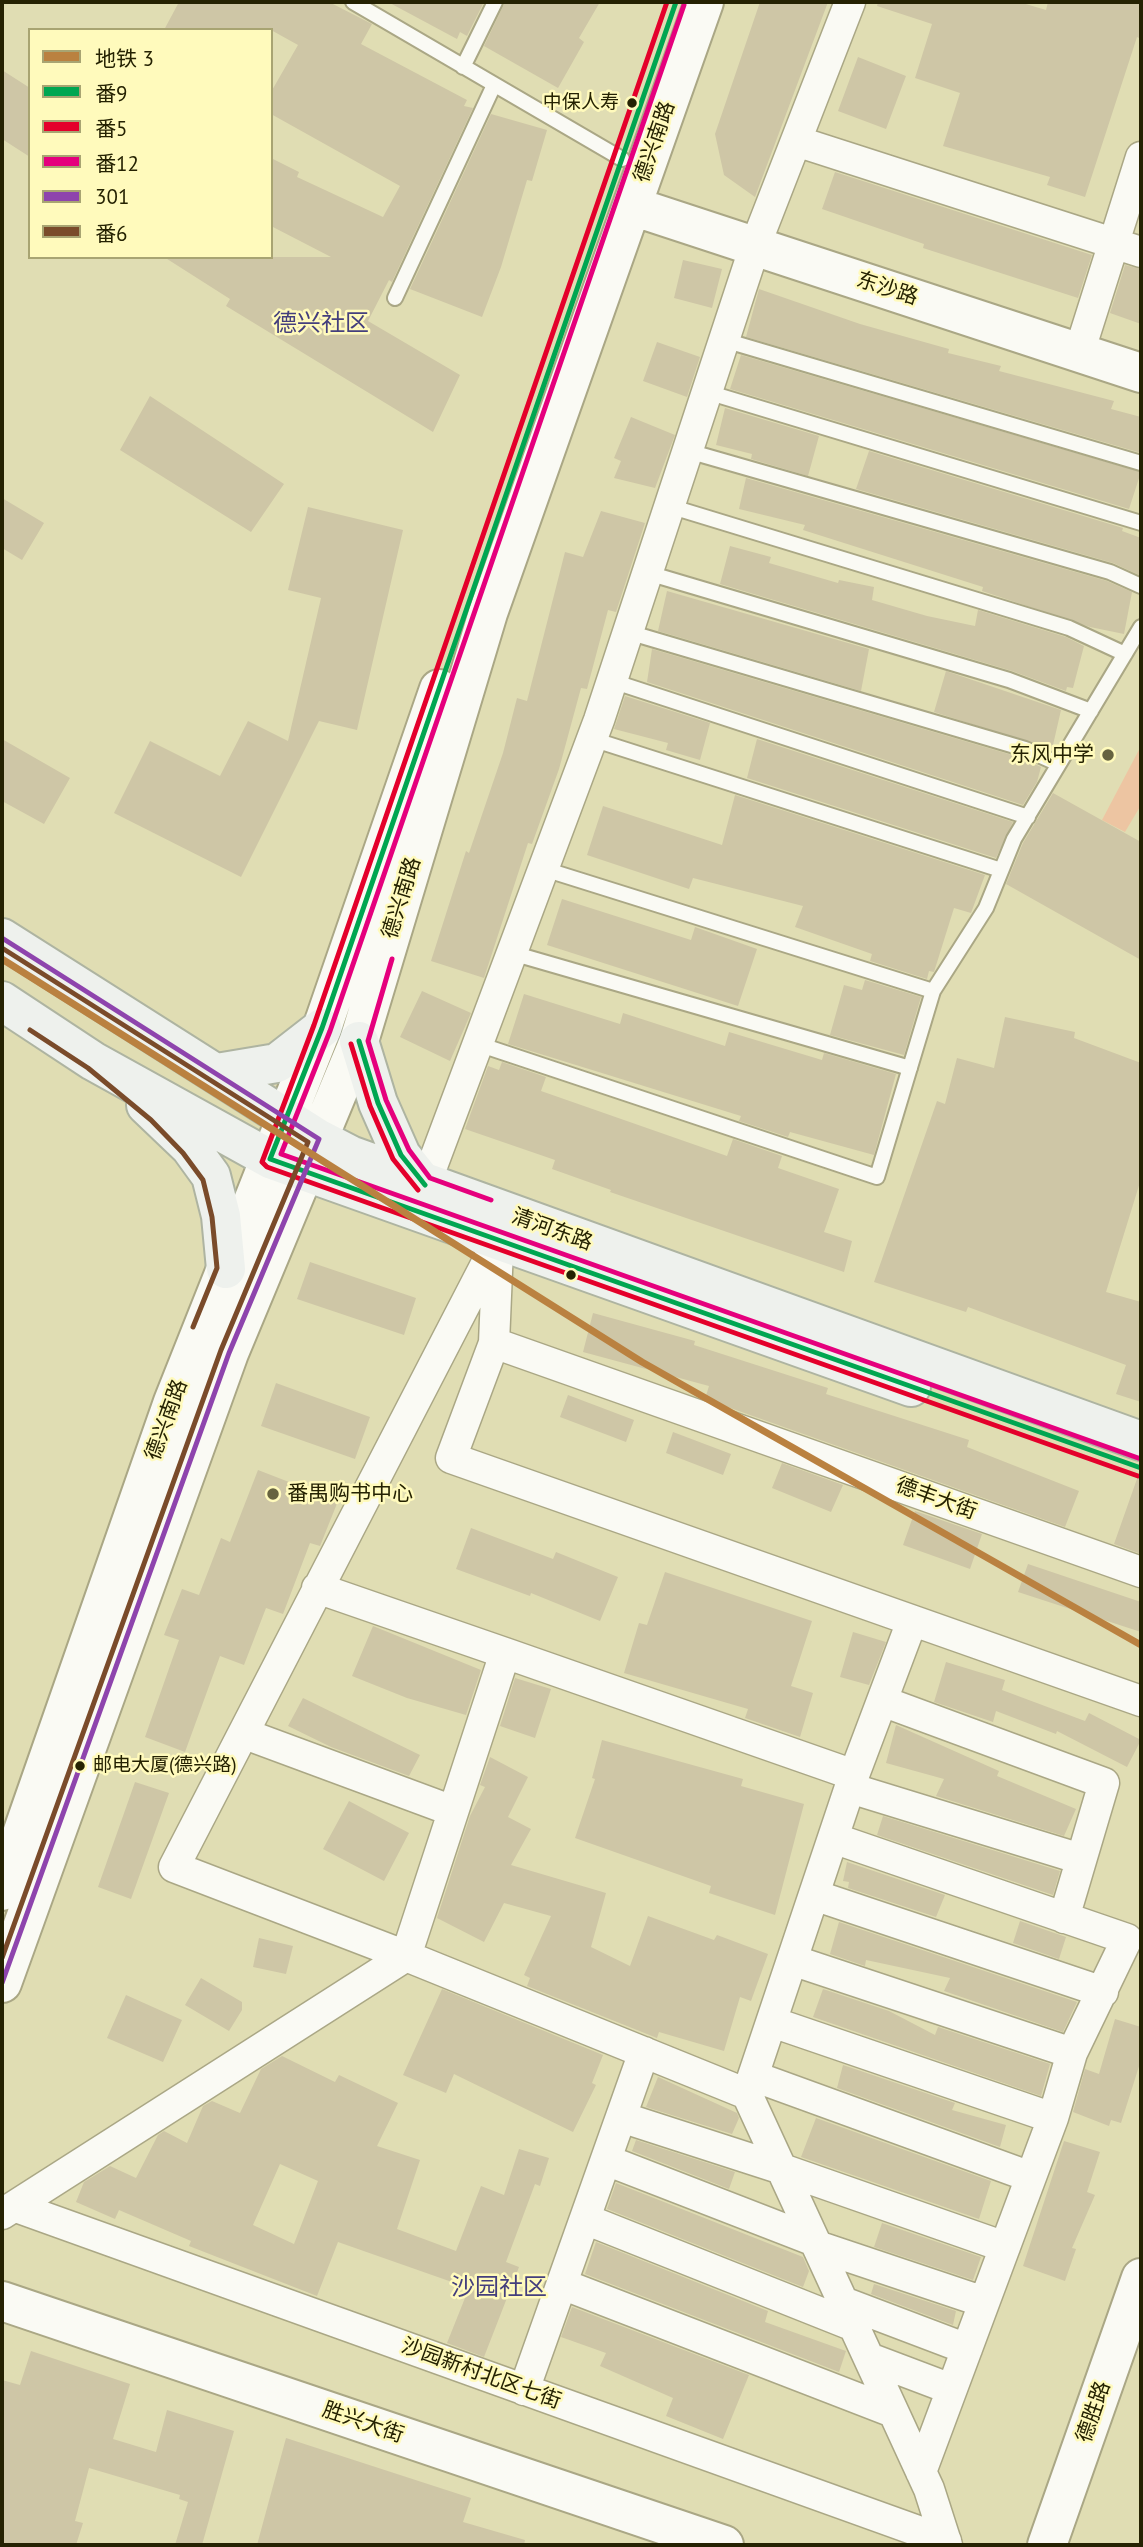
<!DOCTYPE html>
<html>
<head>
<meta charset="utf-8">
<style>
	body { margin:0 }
	#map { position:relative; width:1143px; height:2547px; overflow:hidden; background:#e0ddb3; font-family:"PT Sans","Noto Sans SC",sans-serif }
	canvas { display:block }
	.frame { position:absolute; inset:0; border:4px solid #252202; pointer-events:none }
	.legend { position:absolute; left:28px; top:28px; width:245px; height:231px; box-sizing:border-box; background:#fffabc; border:2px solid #a8a472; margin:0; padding:9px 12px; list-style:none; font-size:21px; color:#252202 }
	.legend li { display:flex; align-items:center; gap:14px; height:35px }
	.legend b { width:35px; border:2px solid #a8a472 }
</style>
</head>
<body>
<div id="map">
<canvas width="1143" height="2547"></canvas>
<div class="frame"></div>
<ul class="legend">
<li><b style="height:9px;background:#ba8140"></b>地铁 3</li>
<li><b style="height:9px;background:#00a651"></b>番9</li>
<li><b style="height:9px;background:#e4002b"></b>番5</li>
<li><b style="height:9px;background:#e5007d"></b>番12</li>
<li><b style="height:9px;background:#8e44ad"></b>301</li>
<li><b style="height:9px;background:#7a4b2a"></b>番6</li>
</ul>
</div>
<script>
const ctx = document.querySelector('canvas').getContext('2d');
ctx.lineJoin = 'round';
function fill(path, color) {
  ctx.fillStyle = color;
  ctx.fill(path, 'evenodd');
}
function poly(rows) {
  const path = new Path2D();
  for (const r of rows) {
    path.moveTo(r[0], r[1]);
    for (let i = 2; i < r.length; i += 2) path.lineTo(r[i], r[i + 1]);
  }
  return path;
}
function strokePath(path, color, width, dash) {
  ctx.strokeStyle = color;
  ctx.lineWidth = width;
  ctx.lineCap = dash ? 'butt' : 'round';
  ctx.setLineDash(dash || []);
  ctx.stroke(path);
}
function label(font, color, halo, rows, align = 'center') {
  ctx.font = font + ' "PT Sans","Noto Sans SC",sans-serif';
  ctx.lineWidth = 5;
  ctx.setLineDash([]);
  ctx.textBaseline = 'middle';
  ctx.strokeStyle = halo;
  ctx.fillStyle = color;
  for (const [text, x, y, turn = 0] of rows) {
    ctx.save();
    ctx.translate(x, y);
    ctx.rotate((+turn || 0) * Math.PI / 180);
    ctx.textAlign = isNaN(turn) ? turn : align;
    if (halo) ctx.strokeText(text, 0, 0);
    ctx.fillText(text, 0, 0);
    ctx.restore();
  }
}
fill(poly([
	[1141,746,1141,805,1125,832,1102,820]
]), '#edc5a2');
fill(poly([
	[179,2,329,2,372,24,361,44,467,100,464,106,473,108,392,282,389,280,368,321,460,375,433,432,226,306,230,299,164,257,331,257,271,226,271,158,299,172,297,177,383,217,400,186,271,114,271,92,298,45,271,30,164,30],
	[388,2,484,2,467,36,460,32,457,39],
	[505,2,600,2,579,38,584,42,558,88,484,46],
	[760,2,828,2,755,197,724,175,715,134],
	[878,2,1019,2,1046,10,1048,2,1141,2,1141,39,1137,37,1085,197,1047,185,1050,177,943,146,960,93,915,78,932,24,877,6],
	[858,57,906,76,886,129,838,111],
	[2,70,30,88,30,157,2,139],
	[491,114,547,130,532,181,527,180,501,267,482,317,410,289],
	[835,172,1092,255,1078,298,923,248,924,244,822,209],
	[683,260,722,269,712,308,674,298],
	[1125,265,1141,269,1141,324,1110,313],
	[759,289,860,324,949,349,948,353,1001,366,999,371,1114,401,1111,409,1141,417,1141,453,746,337],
	[657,342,700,357,687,397,643,381],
	[741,355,1141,472,1129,509,730,389],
	[150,396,284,484,251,532,120,450],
	[725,408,819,436,808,476,751,459,752,454,716,445],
	[631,417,675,435,655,488,614,478,621,461,614,458],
	[869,451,1123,528,1122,531,1141,538,1141,576,1113,563,856,489],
	[746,478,1107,581,1132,592,1124,634,1090,627,982,591,983,587,803,530,805,525,739,509],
	[2,498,44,523,22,560,2,548],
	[308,507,403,530,357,730,319,721,241,877,114,813,150,741,220,776,248,721,288,741,321,598,288,590],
	[601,511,645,523,616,612,608,610,587,689,581,688,559,769,532,844,528,843,484,978,431,961,466,851,469,853,503,753,517,698,527,701,565,552,583,557],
	[730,546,771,557,769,563,838,583,839,580,874,587,872,600,927,616,975,626,978,610,1066,637,1084,646,1073,688,1067,687,1066,691,1012,671,720,584],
	[667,591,869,649,861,691,658,631],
	[652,649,1022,758,1041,767,1037,782,1023,805,647,682],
	[946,671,1061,710,1053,745,1047,743,1046,748,934,712],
	[625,696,710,723,700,760,666,750,668,743,614,729],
	[2,739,70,778,44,824,2,801],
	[757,739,1013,822,996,858,747,778],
	[1053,793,1141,842,1141,960,1006,884,1023,843],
	[735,795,985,875,971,913,954,908,934,972,929,971,927,979,870,961,872,954,795,927,803,906,693,878,689,889,587,855,603,806,722,845],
	[562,899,691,940,695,927,757,949,738,1006,547,945],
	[865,980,921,997,904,1055,830,1035,844,985,862,990],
	[422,991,471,1013,450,1061,400,1037],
	[524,994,620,1024,623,1013,725,1046,729,1032,822,1060,824,1053,896,1074,874,1155,790,1132,788,1137,739,1121,741,1116,508,1044],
	[1005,1017,1075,1032,1074,1038,1141,1063,1141,1179,1106,1292,1141,1302,1141,1402,1116,1394,1126,1365,968,1307,966,1312,874,1282,937,1101,945,1104,957,1058,994,1068],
	[502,1062,546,1077,541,1091,727,1156,733,1139,782,1156,778,1168,839,1189,824,1232,852,1241,844,1272,610,1192,611,1190,552,1169,555,1160,465,1129,488,1066,499,1070],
	[310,1262,416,1298,404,1335,297,1299],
	[593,1313,695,1341,694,1345,828,1388,826,1394,969,1440,967,1447,1079,1491,1065,1527,705,1399,709,1386,583,1352],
	[276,1383,370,1417,355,1459,261,1426],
	[568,1395,634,1420,626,1442,560,1417],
	[673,1432,731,1454,723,1475,666,1453],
	[782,1463,843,1485,831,1512,772,1488],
	[258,1470,338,1501,320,1546,310,1543,283,1614,266,1608,244,1665,220,1656,185,1752,145,1737,179,1640,164,1635,182,1589,199,1595,221,1538,230,1542],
	[1138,1476,1141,1476,1141,1554,1114,1544],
	[915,1511,982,1534,970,1569,903,1545],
	[471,1528,553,1559,556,1552,618,1577,600,1621,531,1593,530,1596,456,1569],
	[1028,1564,1141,1602,1141,1632,1018,1592],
	[665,1572,812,1621,791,1686,813,1693,800,1737,745,1718,748,1709,624,1673,639,1623,647,1625],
	[373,1626,481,1670,466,1715,407,1698,352,1676],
	[853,1632,886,1642,869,1685,840,1677],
	[946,1662,1005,1680,1002,1690,1085,1721,1089,1713,1141,1740,1127,1767,1057,1731,1056,1734,996,1711,993,1722,934,1702],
	[515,1678,551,1689,535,1738,500,1726],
	[303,1698,420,1755,409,1776,331,1747,288,1726],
	[896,1725,999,1771,997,1776,1076,1809,1064,1836,936,1796,944,1779,886,1763],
	[602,1740,743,1779,741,1786,804,1804,775,1915,709,1893,711,1886,575,1838,595,1779,592,1778],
	[490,1757,528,1777,508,1817,531,1829,511,1865,606,1893,591,1947,630,1966,648,1916,714,1940,717,1935,768,1954,751,2001,740,1997,724,2051,659,2032,657,2038,527,1986,530,1978,524,1975,551,1916,504,1903,484,1942,437,1918,470,1816,485,1787,480,1785],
	[135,1782,169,1793,131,1899,98,1887],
	[349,1801,409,1833,384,1881,323,1849],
	[883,1816,1060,1871,1053,1895,877,1835],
	[847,1862,945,1895,936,1917,848,1888,849,1882,843,1881],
	[1020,1921,1066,1937,1059,1959,1013,1943],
	[839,1922,1077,2002,1063,2032,944,1991,950,1978,866,1960,865,1966,830,1954],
	[259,1938,293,1946,286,1974,253,1967],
	[201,1978,242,2002,242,2010,229,2031,185,2005],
	[442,1989,603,2055,592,2083,596,2085,573,2132,454,2074,446,2093,403,2075],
	[823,1989,889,2011,935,2035,938,2027,1050,2064,1041,2096,813,2017],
	[126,1995,182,2020,163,2062,107,2038],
	[1115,2019,1141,2027,1141,2060,1121,2123,1111,2120,1109,2126,1073,2112,1085,2069,1099,2074],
	[282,2056,335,2082,339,2075,398,2103,377,2146,420,2160,397,2229,456,2251,481,2186,504,2195,519,2149,549,2158,540,2186,535,2184,506,2262,519,2267,484,2357,447,2343,469,2288,338,2242,317,2296,189,2246,191,2241,119,2210,115,2219,76,2202,84,2182,110,2166,136,2178,158,2135,164,2131,187,2143,203,2106,212,2101,240,2113,261,2069],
	[280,2164,318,2181,294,2244,253,2225],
	[843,2065,955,2103,952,2110,1006,2125,1000,2147,837,2088],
	[658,2077,737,2113,739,2118,732,2134,646,2107],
	[816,2118,991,2181,979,2219,801,2157],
	[636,2140,735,2172,729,2189,632,2151],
	[1064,2141,1100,2152,1087,2192,1095,2195,1072,2248,1076,2249,1065,2281,1023,2266],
	[616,2183,803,2257,809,2271,803,2287,607,2209],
	[882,2223,981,2257,973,2280,874,2247],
	[596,2242,768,2311,765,2322,846,2351,839,2372,585,2274],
	[874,2284,956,2311,953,2325,871,2294],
	[572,2307,749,2375,723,2439,666,2416,673,2398,600,2366,606,2353,561,2337],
	[31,2351,130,2384,113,2439,156,2452,167,2410,234,2431,202,2545,175,2545,188,2502,179,2499,180,2495,89,2468,75,2521,83,2523,76,2545,2,2545,2,2380,20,2385],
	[286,2438,471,2498,463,2522,525,2540,524,2545,257,2545]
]), '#cec6a6');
const lane = poly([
	[353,2,622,159],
	[463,67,495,2],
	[395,298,494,85],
	[724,340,1141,463],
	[707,392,1141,523],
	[688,451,1110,572,1141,586],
	[669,506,1069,628,1125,654],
	[648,573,1009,680,1091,711],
	[628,632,1025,749,1059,764],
	[612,681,1028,817],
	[592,739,1001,870],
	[544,869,933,991],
	[512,953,910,1068],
	[478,1044,877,1177,933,991,986,908,1014,839,1141,627]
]);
const street = poly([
	[796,141,1141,252],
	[1079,353,1141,157],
	[425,1185,599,720,755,246,850,2],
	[498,1241,174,1867,406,1956,505,1653,854,1775],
	[498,1248,494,1343,451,1458,1141,1701],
	[494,1343,1141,1572],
	[317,1588,505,1653],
	[912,1621,854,1775,747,2094,929,2489,947,2545],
	[882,1701,1104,1783,1064,1918],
	[245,1734,453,1811],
	[850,1788,1081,1859],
	[833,1838,1127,1939,1072,2053,1053,2118,921,2472],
	[814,1895,1103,1992],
	[792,1960,1072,2053],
	[772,2022,1053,2118],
	[753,2076,1031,2177],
	[621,2117,782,2169,1005,2247],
	[606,2160,815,2241],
	[16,2207,946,2541],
	[2,2214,406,1956,747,2094],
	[585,2219,854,2326],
	[817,2246,984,2302],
	[562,2284,893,2412],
	[843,2302,967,2349],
	[869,2358,951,2389],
	[524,2390,644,2052]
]);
const secondary = poly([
	[632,206,1141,373],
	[2,1891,173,1402,322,1028,439,689],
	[2,1983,229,1353,359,1041,488,613,704,2],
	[2,2301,724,2545],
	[1047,2545,1141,2278]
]);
const primary = poly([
	[2,938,319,1139,350,1155,1141,1441],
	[2,1001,93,1061,270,1159,911,1387],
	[359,1041,378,1103,401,1155,425,1185],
	[217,1073,277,1063,322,1028],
	[146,1105,190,1147,211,1176,221,1216,226,1269]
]);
strokePath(lane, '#aaa785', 18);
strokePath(street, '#aaa785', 33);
strokePath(secondary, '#aaa785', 42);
strokePath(primary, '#aeb4a1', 42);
strokePath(lane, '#fafaf4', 14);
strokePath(street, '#fafaf4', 30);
strokePath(secondary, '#fafaf4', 38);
strokePath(primary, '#eef1ed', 38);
strokePath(poly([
	[359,1041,378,1103,401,1155,425,1185],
	[270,1159,322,1028,676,2],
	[270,1159,1141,1468]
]), '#00a651', 5);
strokePath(poly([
	[667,2,314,1025,262,1162,267,1167,1138,1476],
	[351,1044,370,1106,393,1159,418,1190]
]), '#e4002b', 5);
strokePath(poly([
	[684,5,330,1031,281,1154,1141,1459],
	[392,959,368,1041,386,1100,409,1150,430,1178,491,1200]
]), '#e5007d', 5);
strokePath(poly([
	[2,938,319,1139,229,1353,2,1983]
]), '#8e44ad', 5);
strokePath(poly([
	[2,948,308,1142,221,1350,2,1958],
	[30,1030,88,1068,151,1120,183,1153,203,1180,212,1217,217,1268,193,1327]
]), '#7a4b2a', 5);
strokePath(poly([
	[2,959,642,1362,1141,1645]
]), '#ba8140', 7);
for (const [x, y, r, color] of [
	[632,103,6,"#252202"],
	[1108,755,7,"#666340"],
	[571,1275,6,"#252202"],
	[273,1494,7,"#666340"],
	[80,1766,6,"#252202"]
]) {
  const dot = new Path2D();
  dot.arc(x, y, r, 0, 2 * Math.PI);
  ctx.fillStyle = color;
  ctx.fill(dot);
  strokePath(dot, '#fffabc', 2.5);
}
label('19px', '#252202', '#fffabc', [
	["中保人寿",619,103],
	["邮电大厦(德兴路)",93,1766,"left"]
], 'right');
label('21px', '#252202', '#fffabc', [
	["德兴南路",655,142,-71],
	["东沙路",887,289,18],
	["德兴南路",402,898,-73],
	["清河东路",552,1230,20],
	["德兴南路",167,1420,-70],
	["德丰大街",936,1499,20],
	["沙园新村北区七街",481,2374,20],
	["德胜路",1094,2412,-71],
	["胜兴大街",363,2423,19]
]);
label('21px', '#252202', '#fffabc', [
	["东风中学",1094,755],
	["番禺购书中心",287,1494,"left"]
], 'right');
label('24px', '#443f7d', '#fffabc', [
	["德兴社区",321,324],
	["沙园社区",499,2288]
]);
</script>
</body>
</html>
